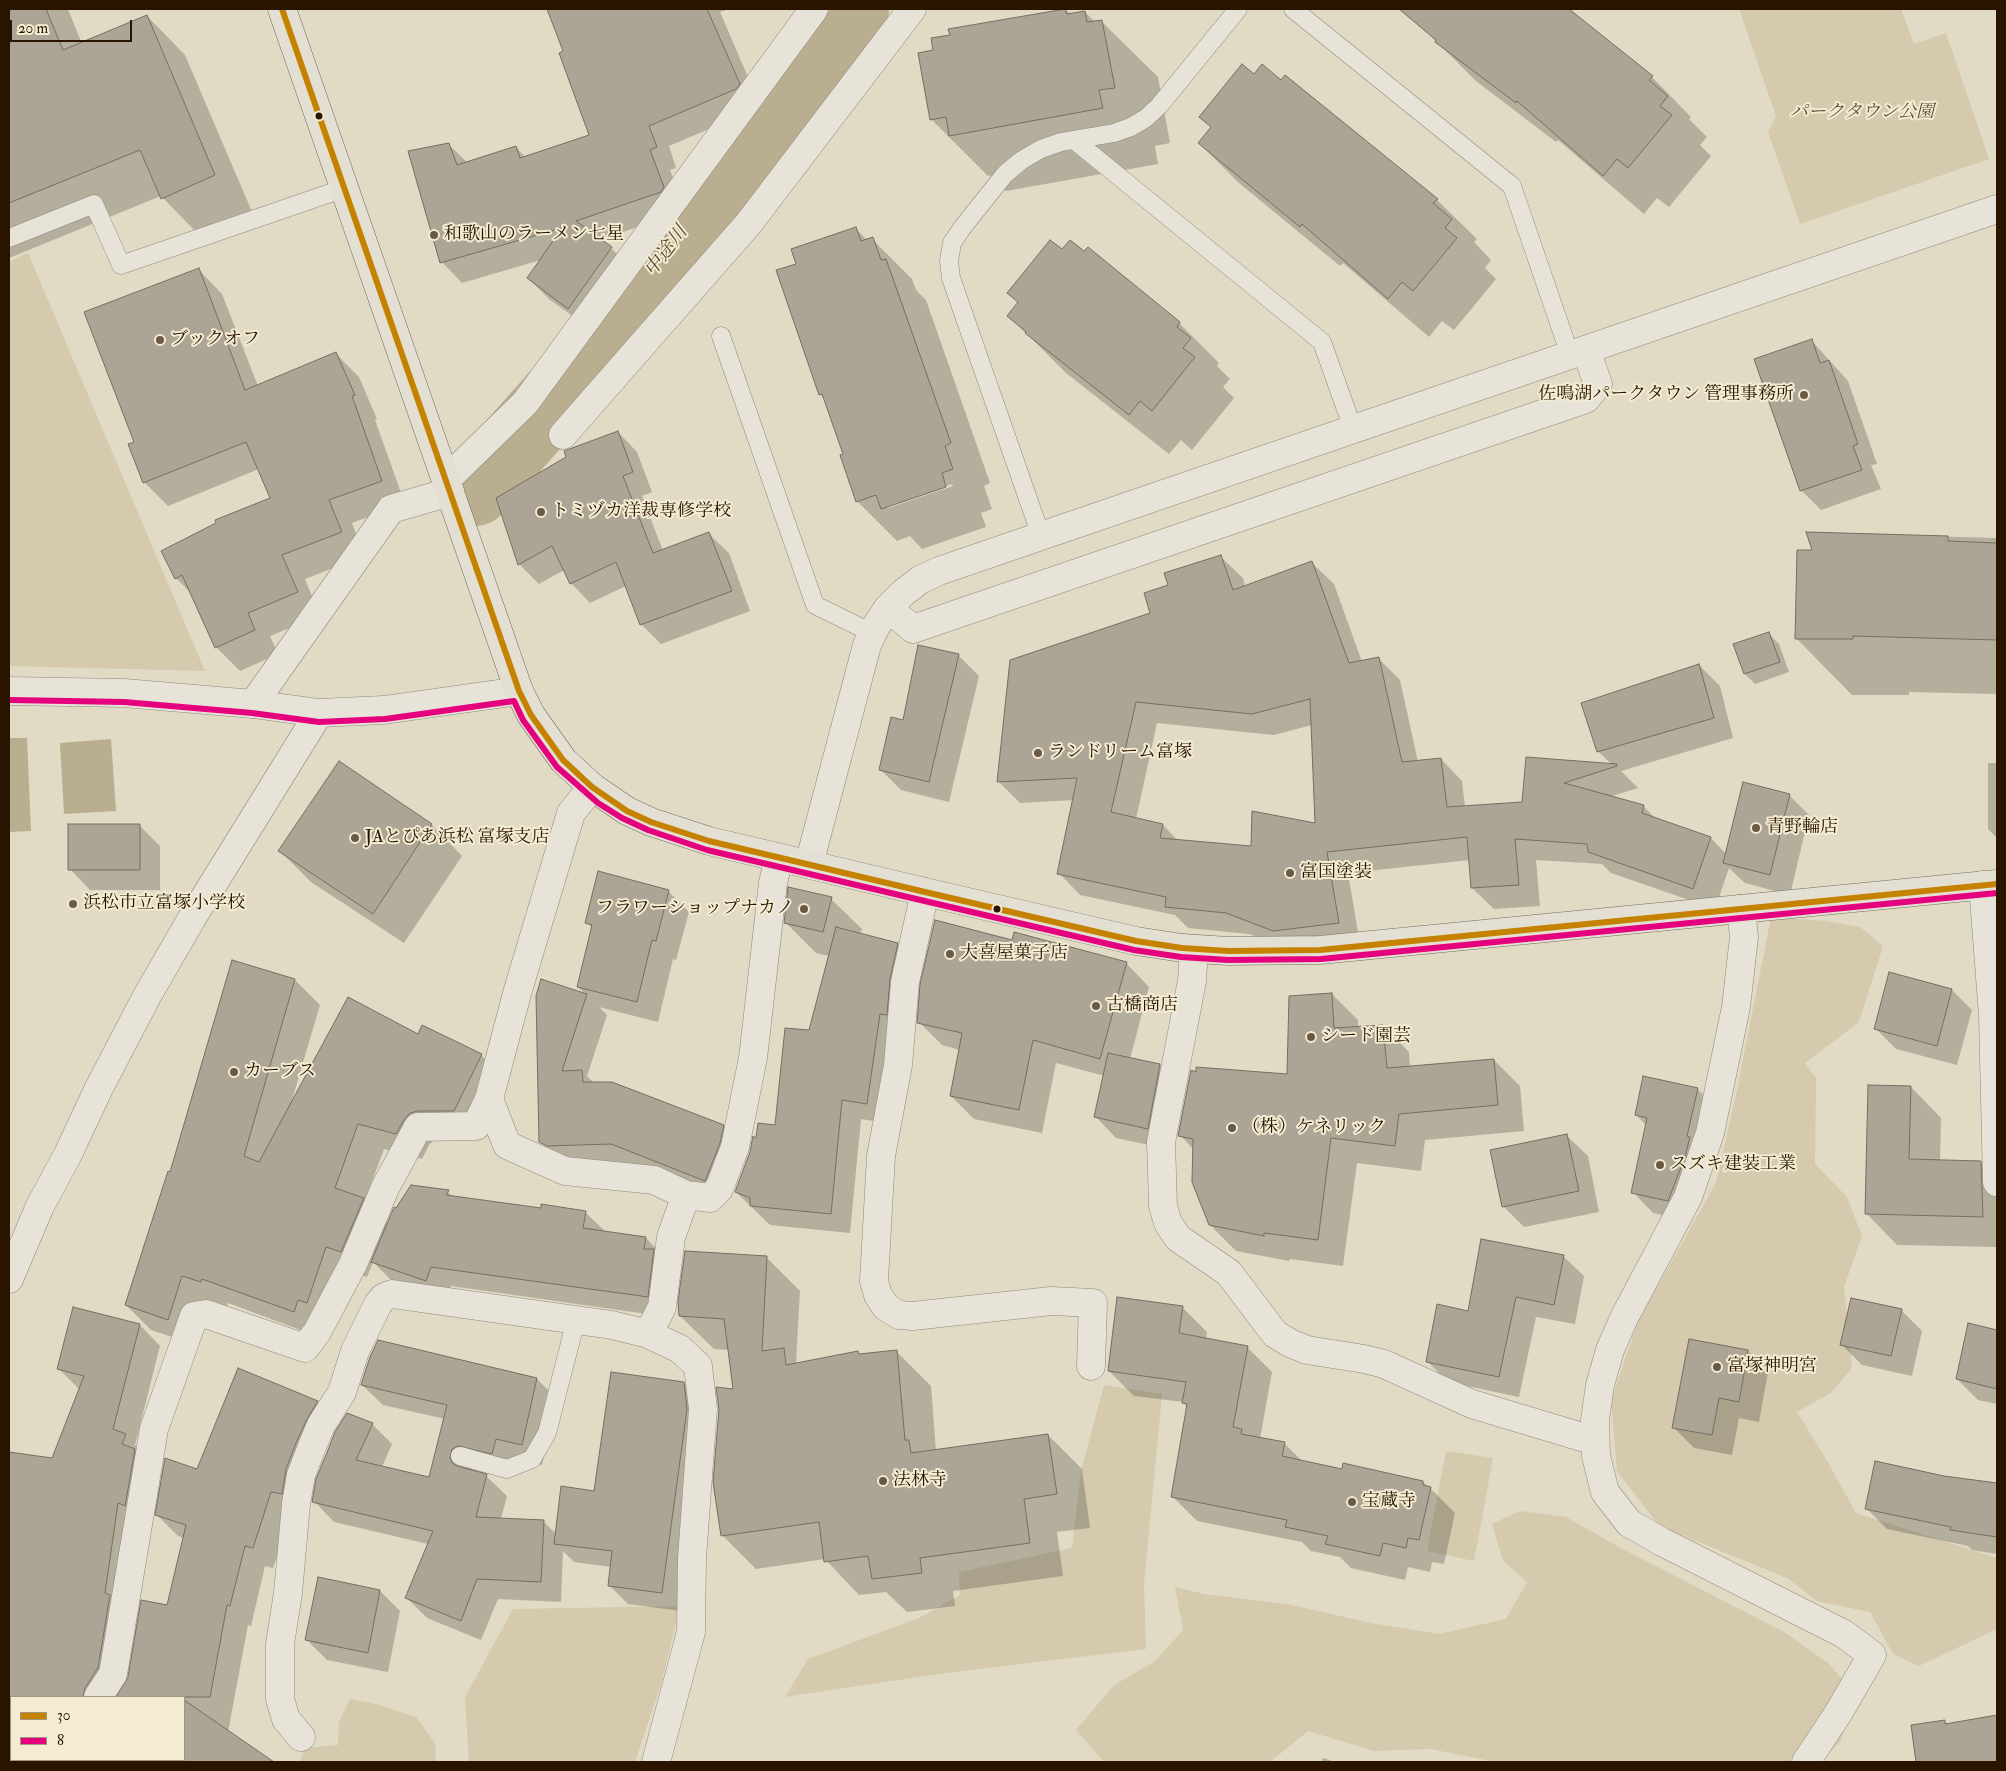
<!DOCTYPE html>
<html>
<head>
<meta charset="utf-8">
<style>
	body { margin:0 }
	#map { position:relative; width:2006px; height:1771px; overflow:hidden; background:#e1dac5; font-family:"IM FELL Double Pica",serif }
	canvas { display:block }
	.frame { position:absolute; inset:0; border:10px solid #291400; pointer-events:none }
	.legend { position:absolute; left:10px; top:1696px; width:175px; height:65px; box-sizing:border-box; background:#f3ebd2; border:1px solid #a2957e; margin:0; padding:6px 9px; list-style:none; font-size:15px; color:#291400 }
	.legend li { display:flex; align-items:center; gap:10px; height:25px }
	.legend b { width:25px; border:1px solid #a2957e }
	.scale { position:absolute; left:10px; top:20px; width:122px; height:22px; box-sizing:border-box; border:2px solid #291400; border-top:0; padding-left:6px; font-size:15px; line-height:18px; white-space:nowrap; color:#291400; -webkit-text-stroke:4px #f3ebd2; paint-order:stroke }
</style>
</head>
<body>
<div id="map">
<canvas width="2006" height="1771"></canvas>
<div class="frame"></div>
<ul class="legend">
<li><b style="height:6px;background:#c48200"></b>30</li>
<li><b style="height:6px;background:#e5007d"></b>8</li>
</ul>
<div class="scale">20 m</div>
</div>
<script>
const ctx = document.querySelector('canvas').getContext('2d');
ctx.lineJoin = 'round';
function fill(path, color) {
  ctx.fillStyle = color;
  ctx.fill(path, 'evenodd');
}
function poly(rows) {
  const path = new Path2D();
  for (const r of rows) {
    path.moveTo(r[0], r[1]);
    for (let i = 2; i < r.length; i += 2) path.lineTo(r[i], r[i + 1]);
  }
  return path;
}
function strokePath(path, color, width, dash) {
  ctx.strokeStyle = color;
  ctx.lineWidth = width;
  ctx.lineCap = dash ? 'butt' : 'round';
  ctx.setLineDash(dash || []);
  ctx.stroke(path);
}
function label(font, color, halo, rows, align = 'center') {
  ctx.font = font + ' "IM FELL Double Pica","Noto Serif JP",serif';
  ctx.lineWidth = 4;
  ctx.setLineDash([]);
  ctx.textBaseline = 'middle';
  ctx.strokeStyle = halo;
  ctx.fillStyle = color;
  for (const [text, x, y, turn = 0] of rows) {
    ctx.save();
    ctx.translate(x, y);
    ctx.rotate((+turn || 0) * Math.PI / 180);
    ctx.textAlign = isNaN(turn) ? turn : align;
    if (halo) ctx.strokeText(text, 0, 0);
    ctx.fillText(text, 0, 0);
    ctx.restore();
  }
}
fill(poly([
	[1739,9,1901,9,1914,44,1946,33,1989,159,1800,224,1768,132,1776,116],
	[28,253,205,671,9,666,9,262],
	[1771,917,1826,921,1860,927,1883,946,1859,1022,1805,1063,1816,1078,1815,1164,1847,1197,1862,1236,1844,1287,1852,1368,1831,1393,1797,1412,1826,1459,1856,1513,1997,1558,1997,1629,1919,1666,1893,1654,1870,1612,1817,1601,1787,1578,1659,1526,1617,1471,1611,1400,1639,1319,1716,1183,1737,1090],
	[1104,1385,1162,1394,1144,1584,1146,1649,938,1674,785,1697,808,1659,919,1618,960,1595,959,1572,1072,1548,1081,1471],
	[1446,1451,1493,1458,1474,1561,1427,1551],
	[1520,1511,1566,1517,1619,1547,1784,1632,1828,1663,1856,1695,1840,1742,1820,1762,1496,1762,1430,1749,1374,1751,1308,1731,1270,1762,1104,1762,1076,1730,1114,1685,1154,1662,1183,1630,1175,1587,1204,1594,1287,1604,1371,1623,1439,1634,1506,1619,1527,1582,1503,1561,1492,1524],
	[680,1606,662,1681,635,1762,469,1762,465,1697,513,1609],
	[350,1699,376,1704,416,1717,435,1743,436,1762,300,1762,305,1748,338,1745,339,1722]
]), '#d5caad');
fill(poly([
	[9,738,27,738,31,831,9,832],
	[111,739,116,811,64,814,60,743]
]), '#baae90');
fill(poly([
	[9,9,68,9,82,44,147,16,185,55,253,214,201,237,161,196,9,258],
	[549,9,729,9,720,12,760,105,756,109,669,146,676,168,670,170,684,208,681,212,600,240,611,248,632,269,589,328,549,299,528,278,541,260,462,283,442,262,448,144,468,163,516,147,526,158,591,136,564,52],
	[1431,9,1568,9,1652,77,1691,117,1689,119,1707,137,1700,145,1711,156,1669,207,1657,198,1644,214,1558,140,1556,142,1476,81,1419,24],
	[1066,10,1070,14,1085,12,1095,22,1101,21,1158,77,1170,143,1155,146,1158,164,1006,191,990,175,988,176,932,120,935,51,951,36,950,30],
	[1255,76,1281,82,1437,200,1477,239,1474,242,1491,260,1485,268,1496,279,1454,330,1442,321,1429,337,1343,263,1340,266,1239,183,1199,143],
	[856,229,867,240,872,239,912,279,916,290,926,300,990,483,984,486,992,509,981,513,986,527,922,549,910,536,897,541,857,501,844,455,825,400,820,394,798,265],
	[952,484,953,486,888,508,886,506],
	[1088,249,1179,323,1219,363,1217,366,1230,379,1223,387,1234,398,1192,450,1181,440,1169,454,1066,373,1009,316,1062,251,1084,253],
	[199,270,222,294,258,386,335,353,359,377,377,419,375,420,405,504,352,523,364,556,305,579,320,616,270,636,278,654,240,671,216,647,192,594,176,578,272,498,259,469,168,506,144,482,135,443],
	[1811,340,1848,381,1877,464,1871,465,1881,489,1821,510,1801,490],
	[618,432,637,452,652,492,642,496,663,551,709,534,729,553,750,611,661,644,641,624,626,586,590,603,571,583,564,570,539,584,519,564,568,458],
	[1808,533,1997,538,1997,694,1909,692,1909,695,1852,695,1796,638,1814,552],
	[1221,557,1243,578,1245,587,1312,563,1334,584,1362,662,1378,658,1400,680,1418,762,1441,759,1462,781,1465,807,1524,803,1527,758,1612,765,1598,751,1699,665,1720,686,1733,738,1621,771,1638,788,1609,797,1643,806,1657,820,1711,838,1726,854,1789,795,1809,815,1790,895,1745,883,1729,868,1715,909,1611,873,1602,864,1536,860,1540,906,1494,909,1472,888,1470,860,1348,873,1360,944,1295,952,1249,934,1188,928,1175,915,1080,895,1059,873,1074,800,1020,803,998,781,1152,614,1169,586],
	[1157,723,1274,735,1312,725,1316,825,1252,847,1178,841,1163,825,1136,819],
	[1769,634,1779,644,1789,672,1755,684,1745,674],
	[958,655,979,676,949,802,901,790,880,769,904,722],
	[339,763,432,825,462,856,404,943,311,882,280,851],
	[1988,763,1997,763,1997,838,1988,829],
	[139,825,160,846,160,890,90,890,70,869],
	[668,891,689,912,676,960,673,959,658,1022,599,1007,607,1015,587,1076,594,1083,723,1126,743,1147,726,1200,561,1163,541,1142,537,997,586,995,578,987,592,928,587,922],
	[831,899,862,929,860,934,897,944,916,963,886,1123,861,1119,850,1233,770,1225,736,1192,757,1139,776,1126,810,1032,829,956,816,953,785,922],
	[1013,941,1126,963,1149,987,1130,1059,1160,1065,1180,1086,1168,1149,1116,1138,1096,1117,1105,1076,1056,1063,1042,1133,974,1119,951,1096,960,1050,942,1045,919,1022],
	[295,980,320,1005,292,1100,418,1036,481,1055,506,1080,436,1138,429,1145,422,1159,384,1149,365,1200,388,1224,448,1192,453,1197,542,1209,585,1212,606,1232,646,1238,666,1259,668,1317,451,1286,446,1301,393,1282,373,1262,367,1277,352,1272,319,1337,228,1303,227,1306,207,1300,193,1344,151,1330,126,1305,171,1173],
	[1952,990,1972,1010,1957,1065,1896,1049,1875,1028],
	[1332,994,1358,1020,1358,1028,1383,1026,1409,1052,1410,1068,1494,1060,1520,1086,1524,1131,1425,1140,1421,1171,1357,1163,1343,1266,1290,1259,1289,1261,1236,1251,1210,1225,1194,1150,1180,1135,1288,1075],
	[1911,1087,1941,1118,1940,1161,1980,1162,1997,1179,1997,1247,1897,1245,1867,1214],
	[1697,1089,1718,1109,1689,1221,1653,1213,1633,1192,1647,1126,1636,1115],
	[1567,1136,1588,1156,1599,1212,1524,1227,1503,1206],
	[1563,1256,1584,1276,1575,1324,1536,1317,1519,1397,1448,1382,1427,1361,1469,1312],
	[766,1257,800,1291,796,1362,798,1364,858,1352,861,1355,897,1352,931,1386,936,1451,1048,1435,1082,1469,1090,1528,1057,1532,1063,1576,953,1591,955,1606,907,1612,886,1592,859,1595,825,1559,756,1569,722,1535,735,1391,729,1350,714,1349,680,1316],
	[1182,1307,1207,1332,1206,1340,1247,1347,1272,1372,1260,1439,1284,1443,1303,1462,1343,1471,1423,1482,1430,1488,1455,1513,1444,1564,1432,1562,1430,1572,1408,1567,1405,1580,1351,1568,1340,1557,1311,1551,1302,1542,1197,1521,1172,1496,1187,1407,1183,1402,1134,1396,1109,1371],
	[1901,1310,1922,1331,1912,1376,1862,1365,1841,1344],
	[140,1325,160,1346,135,1445,146,1456,113,1697,11,1697,11,1760,184,1760,184,1697,118,1697,168,1607,184,1538,178,1536,157,1515,198,1470,317,1402,338,1422,327,1440,292,1512,273,1568,265,1566,251,1626,248,1625,228,1732,251,1748,265,1762,9,1762,9,1453,53,1460,80,1390,59,1369],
	[1969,1325,1997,1331,1997,1404,1978,1400,1957,1379],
	[1690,1340,1748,1351,1768,1372,1759,1422,1739,1418,1732,1455,1694,1448,1674,1428],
	[537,1379,557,1399,542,1465,516,1459,479,1465,472,1469,472,1471,486,1476,507,1496,501,1519,543,1521,556,1534,595,1492,684,1383,703,1403,681,1611,628,1604,609,1585,611,1567,574,1562,563,1551,561,1602,498,1599,481,1640,427,1618,407,1598,428,1544,334,1522,314,1501,372,1424,392,1444,382,1467,430,1479,445,1419,383,1405,362,1385],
	[1944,1477,1997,1485,1997,1554,1972,1550,1968,1546,1887,1529,1866,1508],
	[380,1591,400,1611,388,1672,327,1660,307,1640],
	[1997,1717,1997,1762,1918,1762,1912,1726,1944,1721,1947,1724],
	[1323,1758,1335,1762,1321,1762]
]), '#0003');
strokePath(poly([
	[475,489,562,391,852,9]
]), '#baae90', 74);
const building = poly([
	[9,9,46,9,63,50,147,15,215,175,161,199,140,150,9,203,9,9],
	[547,9,707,9,740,84,736,89,649,126,657,147,650,150,664,187,661,192,576,221,612,247,568,309,527,278,562,228,440,263,408,151,449,143,457,165,516,146,520,158,589,135,559,53,563,51,547,9],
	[1065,9,1067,14,1085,11,1087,22,1102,20,1115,88,1099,90,1103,108,949,136,946,117,930,120,918,53,933,50,931,38,950,35,948,29,1065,9],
	[1399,9,1569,9,1653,76,1649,80,1668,96,1660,106,1672,115,1628,168,1617,159,1603,176,1517,101,1516,103,1435,42,1436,40,1399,9],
	[1242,64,1254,74,1262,64,1281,80,1285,75,1438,199,1433,203,1452,219,1445,228,1457,238,1413,291,1402,282,1388,299,1302,224,1300,227,1198,143,1211,127,1199,117,1242,64],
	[856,227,861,241,873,237,881,260,886,259,951,443,945,446,953,469,942,473,946,487,881,509,876,495,856,502,840,455,843,454,822,394,819,395,776,270,796,264,791,249,856,227],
	[1050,240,1062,249,1070,240,1084,251,1088,247,1180,322,1177,327,1191,338,1183,348,1195,357,1152,411,1140,401,1129,415,1025,333,1026,332,1007,316,1018,302,1007,293,1050,240],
	[199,268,245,390,336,352,355,395,352,396,382,481,329,500,342,532,282,555,298,592,248,613,255,630,215,648,182,575,175,579,161,551,216,523,215,520,270,498,246,442,143,483,128,444,134,442,84,312,199,268],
	[1812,339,1820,363,1829,360,1858,444,1853,446,1862,470,1800,491,1754,359,1812,339],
	[618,431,633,472,623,476,653,553,709,532,732,591,640,625,616,562,570,584,552,546,518,565,496,498,566,457,564,451,618,431],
	[1806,532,1948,536,1948,541,1997,543,1997,640,1853,636,1853,639,1795,639,1797,550,1812,550,1806,532],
	[1221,555,1233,590,1312,561,1349,663,1379,657,1402,762,1441,758,1447,807,1522,802,1526,757,1617,764,1617,766,1564,783,1644,805,1642,813,1711,837,1693,889,1588,852,1587,844,1515,839,1519,885,1471,888,1467,837,1327,852,1339,923,1273,931,1226,913,1165,907,1166,897,1057,874,1077,778,997,782,1010,660,1150,613,1144,593,1168,585,1164,573,1221,555],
	[1310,699,1315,823,1252,811,1251,846,1160,838,1163,824,1111,812,1136,702,1252,714,1310,699],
	[1769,632,1780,662,1744,674,1733,644,1769,632],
	[918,645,959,654,929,782,879,770,891,717,903,720,918,645],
	[1699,664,1714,718,1597,752,1581,703,1699,664],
	[339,761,432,824,373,914,278,851,339,761],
	[1743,782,1790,794,1770,875,1723,863,1743,782],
	[68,824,140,824,140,870,68,870,68,824],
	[598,871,669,890,656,941,652,940,637,1002,577,987,592,925,585,923,598,871],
	[788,887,832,897,823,932,784,923,788,887],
	[935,920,1012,940,1014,932,1127,962,1100,1059,1033,1040,1019,1110,950,1096,962,1033,917,1023,920,984,935,920],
	[836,927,898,943,890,979,887,1015,880,1014,867,1104,842,1100,831,1214,750,1206,750,1198,735,1192,750,1152,753,1136,756,1138,758,1123,775,1125,785,1028,809,1030,836,927],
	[232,960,295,979,244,1156,259,1162,348,997,418,1034,422,1025,482,1054,454,1111,418,1111,410,1113,404,1120,396,1134,358,1124,335,1188,364,1198,341,1252,326,1247,307,1303,298,1300,294,1312,202,1279,201,1282,182,1276,168,1320,125,1305,168,1171,170,1172,232,960],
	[1889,972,1952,989,1937,1046,1874,1029,1889,972],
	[541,979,587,994,562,1071,582,1070,583,1082,612,1082,724,1125,720,1143,705,1181,611,1144,547,1146,539,1142,536,996,541,979],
	[1332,993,1334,1028,1383,1025,1387,1068,1494,1059,1498,1105,1399,1114,1395,1146,1331,1138,1318,1240,1264,1233,1264,1236,1209,1225,1192,1182,1193,1139,1178,1136,1191,1070,1196,1072,1196,1067,1287,1074,1289,996,1332,993],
	[1108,1053,1160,1064,1148,1129,1094,1117,1108,1053],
	[1643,1076,1698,1088,1687,1136,1690,1137,1685,1157,1668,1201,1631,1193,1647,1118,1635,1115,1643,1076],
	[1868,1085,1911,1086,1909,1159,1981,1161,1983,1217,1865,1214,1868,1085],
	[1567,1134,1579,1191,1502,1207,1490,1150,1567,1134],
	[411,1185,449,1190,446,1195,541,1208,541,1204,586,1211,583,1228,646,1237,644,1249,654,1249,648,1297,431,1267,426,1281,371,1262,394,1207,396,1208,411,1185],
	[1481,1239,1564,1255,1554,1305,1516,1297,1499,1377,1426,1362,1437,1304,1468,1311,1481,1239],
	[685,1251,767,1256,762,1351,784,1348,786,1365,858,1351,859,1354,897,1350,905,1440,909,1440,911,1453,1048,1434,1057,1494,1024,1499,1030,1543,920,1558,922,1573,872,1579,868,1556,824,1562,819,1522,721,1536,713,1482,719,1410,716,1387,733,1389,724,1319,679,1316,678,1301,685,1251],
	[1117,1297,1183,1306,1179,1333,1248,1346,1233,1427,1242,1429,1241,1434,1285,1442,1282,1456,1342,1469,1343,1463,1423,1481,1423,1485,1431,1487,1419,1540,1408,1538,1406,1548,1383,1543,1380,1556,1325,1544,1328,1536,1285,1527,1287,1520,1171,1497,1187,1404,1182,1403,1186,1382,1108,1371,1117,1297],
	[1851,1298,1902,1309,1891,1356,1840,1345,1851,1298],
	[73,1307,140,1324,113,1429,126,1434,122,1444,135,1449,125,1506,118,1503,105,1593,110,1595,98,1668,85,1688,83,1697,9,1697,9,1452,52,1458,84,1376,57,1369,73,1307],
	[1968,1323,1997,1330,1997,1389,1956,1379,1968,1323],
	[1689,1339,1748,1350,1739,1402,1719,1398,1712,1435,1672,1428,1689,1339],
	[378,1340,537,1378,522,1445,496,1439,492,1454,458,1446,452,1449,450,1458,452,1463,457,1466,487,1474,476,1517,544,1520,541,1582,477,1579,461,1621,405,1598,433,1531,312,1502,316,1479,326,1455,335,1432,347,1413,373,1423,356,1460,429,1477,447,1405,361,1385,370,1357,378,1340],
	[238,1368,318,1401,307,1419,296,1443,286,1469,282,1494,271,1492,253,1548,245,1546,230,1606,227,1605,210,1697,116,1697,128,1677,141,1600,167,1605,186,1525,155,1515,165,1458,197,1469,238,1368],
	[611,1372,684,1382,687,1409,662,1593,608,1586,612,1551,554,1544,561,1486,594,1491,611,1372],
	[1875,1461,1944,1476,1997,1483,1997,1537,1950,1530,1951,1527,1865,1509,1875,1461],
	[318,1577,380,1590,368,1653,305,1640,318,1577],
	[184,1700,274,1762,184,1762,184,1700],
	[1997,1715,1997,1762,1916,1762,1911,1725,1945,1720,1945,1724,1997,1715]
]);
fill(building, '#aca596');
strokePath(building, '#756d60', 1);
const service = poly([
	[1293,9,1512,186,1570,355],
	[1074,140,1322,342,1353,429],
	[9,238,94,204,121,265,345,188],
	[721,336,815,605,872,633],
	[1041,536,951,278,949,261,952,243,962,228,1005,174,1022,160,1041,149,1061,142,1114,133,1131,127,1146,118,1159,106,1238,9],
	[460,1456,507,1469,532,1459,547,1433,576,1320]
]);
const minor = poly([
	[563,435,749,223,912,9],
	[447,479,525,403,814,9],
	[888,608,913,629,1586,399,1598,384,1586,350],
	[253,704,391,509,450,492],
	[592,787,571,813,518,990,489,1099,507,1145,565,1171,654,1180,686,1195,710,1198,719,1189,735,1147,753,1058,773,883,779,858],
	[1983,885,1993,1016,1997,1182],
	[925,892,905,982,898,1065,881,1156,874,1281,878,1295,886,1307,899,1315,913,1316,1051,1301,1093,1303,1091,1366],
	[1741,909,1744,937,1736,1007,1710,1133,1688,1197,1624,1318,1610,1350,1600,1385,1595,1420,1596,1456,1605,1492,1629,1523,1662,1542,1844,1634,1872,1655,1839,1712,1806,1762],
	[1194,949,1192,981,1161,1142,1163,1206,1168,1223,1178,1238,1229,1273,1275,1334,1290,1343,1307,1350,1364,1359,1384,1364,1472,1404,1595,1441],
	[98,1697,113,1674,154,1429,194,1316,206,1314,305,1348,317,1332,353,1264,385,1188,418,1127,476,1126,489,1099],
	[301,1737,286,1719,280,1699,280,1644,288,1593,296,1504,301,1475,311,1449,321,1425,342,1392,355,1351,378,1304,384,1297,392,1294,576,1320,612,1325,648,1334],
	[57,1762,59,1760],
	[656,1762,691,1632,692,1558,703,1409,698,1366,680,1349,648,1334,662,1307,671,1237,686,1195]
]);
const tertiary = poly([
	[9,691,124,693,253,704,319,713,384,710,519,691],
	[809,864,867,645,876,626,888,608,903,593,920,580,939,571,1041,536,1997,209],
	[9,1279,40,1206,68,1154,99,1088,147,996,192,918,319,713]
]);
const primary = poly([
	[282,9,519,691,531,715,563,760,592,787,627,811,651,822,709,841,925,892,1136,941,1182,948,1228,951,1320,950,1997,884]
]);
strokePath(service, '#8f887a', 19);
strokePath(minor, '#8f887a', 29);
strokePath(tertiary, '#8f887a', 29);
strokePath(primary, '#756d60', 29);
strokePath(service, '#e7e3d9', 18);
strokePath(minor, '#e7e3d9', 28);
strokePath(tertiary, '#e7e3d9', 28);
strokePath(primary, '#e4dfd3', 28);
strokePath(poly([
	[282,9,519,691,531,715,563,760,592,787,627,811,651,822,709,841,925,892,1136,941,1182,948,1228,951,1320,950,1997,884]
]), '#c48200', 6);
strokePath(poly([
	[9,700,124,702,252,713,319,722,385,719,514,701,523,720,557,767,598,803,622,818,648,830,707,850,1134,950,1181,957,1228,960,1321,959,1997,893]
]), '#e5007d', 6);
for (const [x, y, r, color] of [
	[319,116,4.5,"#291400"],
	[434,235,5,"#695945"],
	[160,340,5,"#695945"],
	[1804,395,5,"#695945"],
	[541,512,5,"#695945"],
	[1038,753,5,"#695945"],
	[1756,828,5,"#695945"],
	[355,838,5,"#695945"],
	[1290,873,5,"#695945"],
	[73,904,5,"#695945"],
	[804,909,5,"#695945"],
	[997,909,4.5,"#291400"],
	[950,954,5,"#695945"],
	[1096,1006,5,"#695945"],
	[1311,1037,5,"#695945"],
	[234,1072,5,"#695945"],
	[1232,1128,5,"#695945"],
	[1660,1165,5,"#695945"],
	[1717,1367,5,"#695945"],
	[883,1481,5,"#695945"],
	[1352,1502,5,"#695945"]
]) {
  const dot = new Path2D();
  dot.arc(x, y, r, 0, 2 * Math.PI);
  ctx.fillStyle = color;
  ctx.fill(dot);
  strokePath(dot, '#f3ebd2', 2);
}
label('italic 18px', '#624f36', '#f3ebd2', [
	["パークタウン公園",1862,113]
]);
label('18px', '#291400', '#f3ebd2', [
	["和歌山のラーメン七星",444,235],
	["ブックオフ",170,340],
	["佐鳴湖パークタウン 管理事務所",1794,395,"right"],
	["トミヅカ洋裁専修学校",551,512],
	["ランドリーム富塚",1048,753],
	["青野輪店",1766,828],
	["JAとぴあ浜松 富塚支店",365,838],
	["富国塗装",1300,873],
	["浜松市立富塚小学校",83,904],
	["フラワーショップナカノ",794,909,"right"],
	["大喜屋菓子店",960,954],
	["古橋商店",1106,1006],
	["シード園芸",1321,1037],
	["カーブス",244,1072],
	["（株）ケネリック",1242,1128],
	["スズキ建装工業",1670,1165],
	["富塚神明宮",1727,1367],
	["法林寺",893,1481],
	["宝蔵寺",1362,1502]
], 'left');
label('italic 19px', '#5d4a31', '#f3ebd2', [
	["中途川",667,252,-53]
]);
</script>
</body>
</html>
